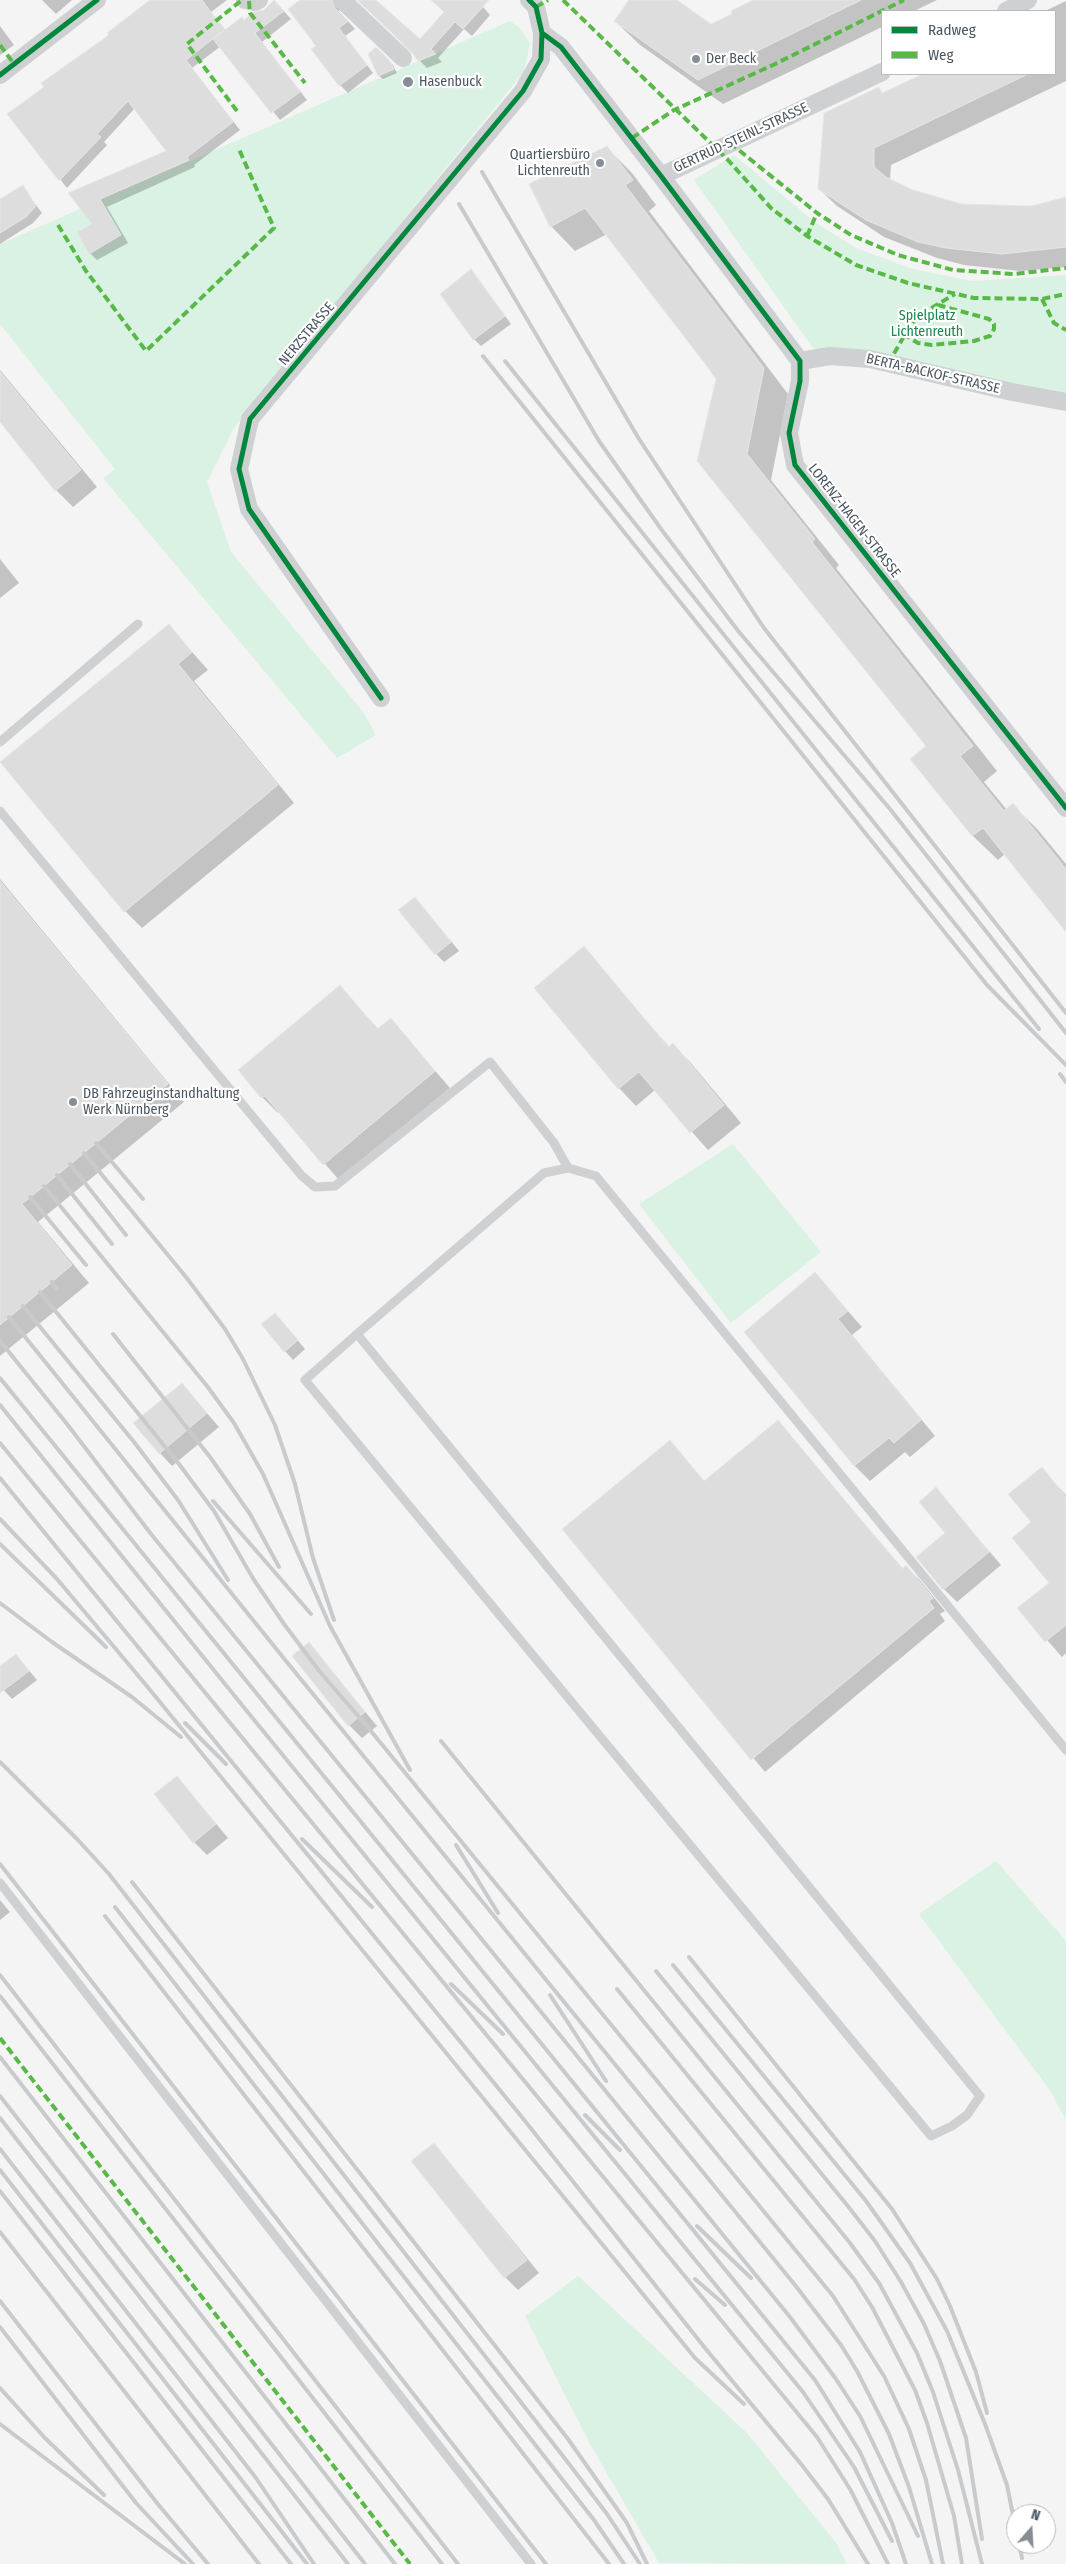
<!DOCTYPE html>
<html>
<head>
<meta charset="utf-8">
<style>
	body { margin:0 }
	#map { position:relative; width:1066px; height:2564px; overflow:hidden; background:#f4f4f4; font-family:"Fira Sans Condensed",sans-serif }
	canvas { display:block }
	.legend { position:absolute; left:881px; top:10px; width:175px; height:65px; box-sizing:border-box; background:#fff; border:1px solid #b7bbc0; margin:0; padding:6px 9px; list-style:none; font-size:15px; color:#4a5661 }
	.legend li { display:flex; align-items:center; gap:10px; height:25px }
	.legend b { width:25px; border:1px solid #b7bbc0 }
	.north { position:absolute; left:1006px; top:2504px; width:50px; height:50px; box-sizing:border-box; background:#fff; border:1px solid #b7bbc0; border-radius:50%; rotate:19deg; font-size:14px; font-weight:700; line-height:20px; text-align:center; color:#4a5661 }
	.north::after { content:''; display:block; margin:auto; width:18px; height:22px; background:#868d94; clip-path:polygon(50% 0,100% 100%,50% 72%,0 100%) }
</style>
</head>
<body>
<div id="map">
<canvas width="1066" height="2564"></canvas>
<ul class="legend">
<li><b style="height:6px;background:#00873e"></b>Radweg</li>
<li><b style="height:6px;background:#58b947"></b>Weg</li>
</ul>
<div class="north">N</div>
</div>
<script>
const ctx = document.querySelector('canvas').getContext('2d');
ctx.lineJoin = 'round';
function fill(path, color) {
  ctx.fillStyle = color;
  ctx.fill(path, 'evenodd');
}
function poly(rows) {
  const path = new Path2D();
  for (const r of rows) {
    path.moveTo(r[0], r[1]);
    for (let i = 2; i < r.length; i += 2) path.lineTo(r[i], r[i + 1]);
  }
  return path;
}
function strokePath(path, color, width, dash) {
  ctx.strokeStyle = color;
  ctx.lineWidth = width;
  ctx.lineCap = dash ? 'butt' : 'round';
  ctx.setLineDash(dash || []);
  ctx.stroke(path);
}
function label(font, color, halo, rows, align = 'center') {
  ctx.font = font + ' "Fira Sans Condensed",sans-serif';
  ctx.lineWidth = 4.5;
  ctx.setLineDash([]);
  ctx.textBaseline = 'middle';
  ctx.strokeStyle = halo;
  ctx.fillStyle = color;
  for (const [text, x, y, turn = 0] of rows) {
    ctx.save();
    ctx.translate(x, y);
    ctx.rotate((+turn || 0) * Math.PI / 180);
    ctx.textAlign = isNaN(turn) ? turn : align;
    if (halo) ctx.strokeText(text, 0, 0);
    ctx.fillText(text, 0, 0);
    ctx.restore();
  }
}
fill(poly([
	[510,21,521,29,530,43,524,72,234,428,207,482,231,552,364,713,376,735,337,758,103,478,115,469,0,324,0,244],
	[734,155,816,223,856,248,913,269,972,281,1066,275,1066,394,815,351,694,180],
	[733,1144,821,1252,731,1323,639,1204],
	[996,1861,1066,1941,1066,2120,1049,2089,919,1914],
	[578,2276,747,2433,837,2544,847,2564,659,2563,590,2444,525,2316]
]), '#d9f2e3');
fill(poly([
	[42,0,72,0,56,14],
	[152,0,227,0,211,12,226,31,264,11,275,1,291,19,262,42,307,100,280,120,221,46,192,68,240,130,194,165,195,167,107,207,128,243,97,260,90,253,94,224,70,193,168,151,135,108,104,142,107,145,67,188,9,115],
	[302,0,343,0,339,11,355,29,345,36,373,73,348,93,340,85,318,46],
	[359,0,375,0,420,40,446,12,432,0,481,0,485,4,483,7,490,15,472,36,464,29,438,58,442,62,427,68],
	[630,0,675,0,711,26,756,0,937,0,914,11,882,11,882,27,723,104,640,45,615,21],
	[1066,1,1066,81,891,165,890,181,913,191,962,205,1031,207,1066,199,1066,267,1020,271,964,265,937,258,884,237,837,206,819,189,879,89,884,94,926,74,1055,74,1055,11,1045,11],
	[0,26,14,45,0,55],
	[376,49,393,65,397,73,383,79,379,76,370,54],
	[607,148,632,173,656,205,649,211,788,394,771,480,839,565,836,568,997,771,984,782,1007,810,1013,805,1038,830,1066,864,1066,930,1005,854,998,860,973,836,911,759,927,746,698,461,717,378,607,234,575,251,551,226],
	[22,186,42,213,33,223,0,244,0,201],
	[477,278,511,324,481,346,474,339],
	[0,370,97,487,73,507,56,490,0,420],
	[0,559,19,583,0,598],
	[169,626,208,670,194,681,294,803,142,928,125,911,1,763],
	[0,879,184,1102,38,1222,89,1283,0,1356],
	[423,907,459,951,444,962,436,954],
	[583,948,670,1048,673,1045,690,1062,741,1123,708,1150,655,1090,636,1106,619,1088,535,988],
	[340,986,379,1030,391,1020,450,1088,339,1180,280,1112,278,1113,262,1097,240,1070],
	[815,1274,862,1327,852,1335,935,1436,910,1457,905,1452,870,1481,855,1466,746,1332],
	[283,1323,305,1349,293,1360,285,1351],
	[182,1384,219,1427,172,1466,160,1453],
	[778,1422,903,1569,906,1567,919,1579,945,1611,940,1614,945,1621,765,1772,564,1529,670,1442,705,1482],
	[1042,1469,1066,1495,1066,1653,1062,1657,1019,1608,1050,1583,1033,1522],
	[936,1489,1001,1565,957,1602,944,1589,947,1534],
	[309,1644,377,1726,362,1738,349,1725],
	[16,1655,37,1680,12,1699,0,1686,0,1667],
	[177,1777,228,1838,207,1855,194,1842],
	[0,1900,10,1912,0,1920],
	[434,2145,446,2158,539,2273,518,2290,505,2277,413,2161]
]), '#0003');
const building = poly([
	[150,0,202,0,224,30,186,60,233,122,187,157,189,160,100,199,121,235,89,254,77,232,92,224,68,193,166,151,128,101,97,134,101,137,59,181,7,114,44,87,41,83,109,35,107,33,150,0],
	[274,0,284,11,255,33,300,92,271,113,213,39,242,17,244,20,254,12,264,10,274,0],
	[300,0,332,0,335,8,348,21,339,28,367,65,339,86,311,49,316,46,288,9,300,0],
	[357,0,376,0,420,39,444,12,431,0,489,0,463,29,455,22,431,49,436,54,418,61,410,50,357,0],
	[629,0,677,0,711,24,732,14,731,11,753,0,861,0,698,80,614,21,629,0],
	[376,47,389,60,394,69,378,76,368,54,376,47],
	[923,74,1028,74,874,148,874,167,886,177,913,190,962,204,1031,206,1066,197,1066,247,1002,254,946,248,918,242,866,220,818,189,824,113,879,87,882,93,923,74],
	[607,146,633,180,625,185,764,368,747,454,815,539,812,542,973,746,960,756,1004,811,1013,803,1066,869,1066,932,983,828,972,836,910,759,926,746,697,461,716,379,706,365,585,208,550,227,529,184,607,146],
	[23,185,36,206,26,217,0,233,0,199,23,185],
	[471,269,505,316,473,340,440,294,471,269],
	[0,372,81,470,55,491,0,422,0,372],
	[169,624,192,652,178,664,278,785,124,912,0,762,169,624],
	[0,881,168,1084,22,1204,72,1265,0,1325,0,881],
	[415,897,451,942,435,955,398,910,415,897],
	[584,946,668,1047,673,1043,724,1105,690,1133,639,1072,618,1089,534,988,584,946],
	[340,985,377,1029,391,1018,435,1071,323,1165,265,1096,261,1098,238,1070,340,985],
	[815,1272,848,1311,838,1319,921,1420,894,1443,889,1438,854,1466,744,1332,815,1272],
	[275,1313,298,1340,284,1352,261,1324,275,1313],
	[182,1383,207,1413,159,1454,133,1423,182,1383],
	[778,1420,902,1569,906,1565,933,1598,929,1601,934,1608,751,1760,562,1529,670,1440,704,1481,778,1420],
	[1042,1467,1066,1497,1066,1625,1045,1642,1017,1608,1049,1583,1012,1538,1031,1522,1008,1494,1042,1467],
	[936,1487,989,1552,943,1590,916,1557,945,1533,919,1502,936,1487],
	[309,1642,365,1712,348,1726,292,1656,309,1642],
	[16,1654,29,1671,0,1693,0,1666,16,1654],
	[177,1776,216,1824,193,1843,154,1794,177,1776],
	[434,2143,527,2260,504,2278,411,2161,434,2143]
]);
fill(building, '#ddddde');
strokePath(building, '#e5e6e7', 1);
strokePath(poly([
	[0,742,138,624],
	[0,811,301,1175,315,1187,335,1186,490,1062,554,1143,568,1168],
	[357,1334,980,2096,967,2115,952,2126,931,2136,305,1380,357,1334,544,1173,568,1168,596,1176,1066,1750],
	[0,1883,531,2564]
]), '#ced0d2', 9);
strokePath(poly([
	[245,0,255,2,259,0],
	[342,0,403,58],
	[1006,11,1028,0],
	[542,33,561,47,661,176,800,361,800,381,789,433,795,465,1066,808],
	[0,75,97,0],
	[661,176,882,72],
	[800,361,830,356,870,359,1012,392,1066,402],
	[381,698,249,509,239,469,250,419,523,91,541,59,542,33,536,7,529,0]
]), '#ced0d2', 18);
strokePath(poly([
	[482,172,639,439,764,628,1066,1013],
	[459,204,599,441,661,529,739,632,890,809,1066,1033],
	[483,356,987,985,1066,1065],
	[505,361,1039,1029],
	[1060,1074,1066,1082],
	[96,1143,143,1199],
	[84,1153,186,1277,225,1329,243,1359,275,1425,295,1484,313,1558,334,1620],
	[70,1164,126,1235],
	[57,1175,112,1244],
	[44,1186,207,1386,234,1423,263,1474,330,1626,410,1770],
	[30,1197,86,1265],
	[52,1282,57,1289],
	[40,1292,179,1464,214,1511,254,1580,284,1624,320,1672,366,1725,833,2296,884,2376,909,2429,926,2480,943,2564],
	[23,1306,134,1442,178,1500,228,1580],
	[9,1317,286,1661,795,2285,841,2345,857,2371,889,2434,909,2487,932,2564],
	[113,1334,210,1457,250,1514,279,1567],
	[0,1341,67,1424,151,1534,790,2317,836,2379,860,2416,918,2536],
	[0,1378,815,2380,860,2452,892,2523,906,2564],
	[0,1405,246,1710,803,2392,854,2467,892,2541],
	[0,1443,817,2437,850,2489,888,2564],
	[0,1478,521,2116,705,2348,801,2464,828,2499,868,2564],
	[213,1501,311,1614],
	[0,1519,57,1579,146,1685,695,2358,744,2404],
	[0,1544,106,1647],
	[0,1603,52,1642,132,1697,181,1737],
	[185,1723,226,1764],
	[441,1741,850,2243,879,2283,917,2353,933,2392,958,2470,982,2564],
	[0,1762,78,1840,109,1874,566,2460,607,2514,640,2564],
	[302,1839,372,1907],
	[456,1845,498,1913],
	[0,1864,546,2564],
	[132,1882,568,2439,627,2523,647,2564],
	[115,1907,594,2520,624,2564],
	[105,1916,609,2564],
	[689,1957,892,2209,937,2279,950,2306,976,2372,987,2413],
	[673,1965,866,2201,910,2263,947,2331,985,2424,1007,2485,1016,2530],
	[656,1971,847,2205,875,2241,901,2282,924,2324,940,2361,966,2438,982,2539],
	[0,1975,458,2564],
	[451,1984,503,2034],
	[617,1989,854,2279,872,2307,915,2390,927,2423,954,2516,962,2564],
	[550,1995,606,2081],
	[0,1996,442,2564],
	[0,2057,395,2564],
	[0,2096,365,2564],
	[585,2115,620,2150],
	[0,2118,348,2564],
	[0,2149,256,2478,314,2564],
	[0,2170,307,2564],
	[0,2191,291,2564],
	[697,2226,751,2278],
	[0,2232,259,2564],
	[695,2279,725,2305],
	[0,2301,157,2503,208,2564],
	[0,2327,136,2503,193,2564],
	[0,2388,45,2438,104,2495],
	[0,2424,185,2564],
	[1019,2544,1022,2558]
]), '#c9cacc', 4);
strokePath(poly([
	[563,0,728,160,771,208,807,236,856,265,908,283,974,298,1042,299,1066,294],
	[249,1,250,13,305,83],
	[536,7,548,0],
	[0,45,14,64],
	[237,111,187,44,242,0],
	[632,138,674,110,773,65,904,0],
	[730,143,817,213,851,235,898,255,953,270,1014,274,1066,268],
	[58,225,86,271,146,351,274,228,238,147],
	[807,236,817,213],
	[1042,299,1054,323,1066,330],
	[903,334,918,343,932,345,974,341,990,336,994,329,994,324,989,319,938,305],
	[888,364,911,324,923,313,955,294],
	[0,2038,410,2564]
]), '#58b947', 4, [8, 4]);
strokePath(poly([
	[542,33,561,47,661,176,800,361,800,381,789,433,795,465,1066,808],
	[0,75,97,0],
	[381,698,249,509,239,469,250,419,523,91,541,59,542,33,536,7,529,0]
]), '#00873e', 5);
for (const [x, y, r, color] of [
	[696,59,5,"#868d94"],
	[408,82,6,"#868d94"],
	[600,163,5,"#868d94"],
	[73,1102,5,"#868d94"]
]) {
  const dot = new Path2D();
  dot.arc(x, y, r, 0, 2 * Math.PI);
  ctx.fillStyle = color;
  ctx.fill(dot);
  strokePath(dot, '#fff', 2);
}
label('14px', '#4a5661', '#fff', [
	["Der Beck",706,59],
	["Hasenbuck",419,82],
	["Quartiersbüro",590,155,"right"],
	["Lichtenreuth",590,171,"right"],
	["DB Fahrzeuginstandhaltung",83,1094],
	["Werk Nürnberg",83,1110]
], 'left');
label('14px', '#4a5661', '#fff', [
	["GERTRUD-STEINL-STRASSE",741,138,-25],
	["NERZSTRASSE",307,334,-50],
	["BERTA-BACKOF-STRASSE",933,374,13],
	["LORENZ-HAGEN-STRASSE",854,521,52]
]);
label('14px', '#17864f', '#fff', [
	["Spielplatz",927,316],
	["Lichtenreuth",927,332]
]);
</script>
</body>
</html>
